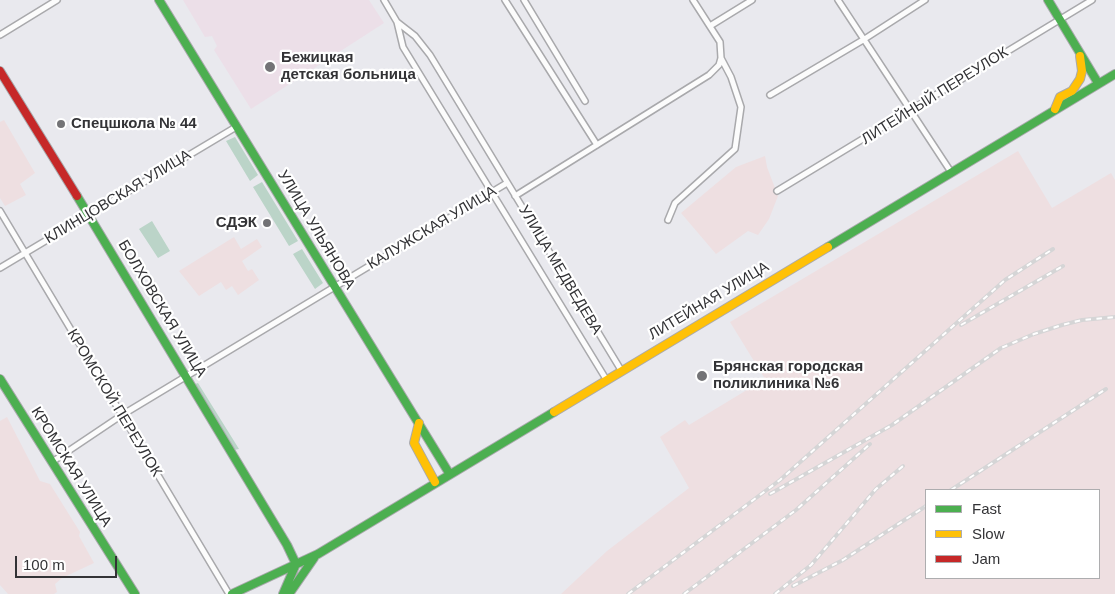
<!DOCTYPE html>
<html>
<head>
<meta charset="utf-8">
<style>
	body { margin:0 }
	#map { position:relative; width:1115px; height:594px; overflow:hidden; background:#e9e9ee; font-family:Arial,sans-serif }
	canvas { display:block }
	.legend { position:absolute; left:925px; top:489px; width:175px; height:90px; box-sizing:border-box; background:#fff; border:1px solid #adadaf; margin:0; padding:6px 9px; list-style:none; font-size:15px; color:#333336 }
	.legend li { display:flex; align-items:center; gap:10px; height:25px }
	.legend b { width:25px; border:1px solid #adadaf }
	.scale { position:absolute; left:15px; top:556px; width:102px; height:22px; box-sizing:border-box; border:2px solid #333336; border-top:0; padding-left:6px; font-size:15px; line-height:18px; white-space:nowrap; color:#333336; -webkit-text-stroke:4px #fff; paint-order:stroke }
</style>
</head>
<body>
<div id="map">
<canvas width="1115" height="594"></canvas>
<ul class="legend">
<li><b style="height:6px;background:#4caf50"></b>Fast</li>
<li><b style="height:6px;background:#ffc107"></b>Slow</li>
<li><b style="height:6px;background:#c62828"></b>Jam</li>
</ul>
<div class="scale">100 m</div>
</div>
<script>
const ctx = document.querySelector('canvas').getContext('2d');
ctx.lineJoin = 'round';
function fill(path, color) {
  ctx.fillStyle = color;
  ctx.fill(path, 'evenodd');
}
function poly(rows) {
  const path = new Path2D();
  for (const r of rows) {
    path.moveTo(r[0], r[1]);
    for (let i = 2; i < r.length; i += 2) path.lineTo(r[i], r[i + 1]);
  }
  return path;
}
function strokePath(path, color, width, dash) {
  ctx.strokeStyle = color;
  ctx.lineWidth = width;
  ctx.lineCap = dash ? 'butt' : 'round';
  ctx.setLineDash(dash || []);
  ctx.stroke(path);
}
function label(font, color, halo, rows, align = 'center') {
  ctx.font = font + ' Arial,sans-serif';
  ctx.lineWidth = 4.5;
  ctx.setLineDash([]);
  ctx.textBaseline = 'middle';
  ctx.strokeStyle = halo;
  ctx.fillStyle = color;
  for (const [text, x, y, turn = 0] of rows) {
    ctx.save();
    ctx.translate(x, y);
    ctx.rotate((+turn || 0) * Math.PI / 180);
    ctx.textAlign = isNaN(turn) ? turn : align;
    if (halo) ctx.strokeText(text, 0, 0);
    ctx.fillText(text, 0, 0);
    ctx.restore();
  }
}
fill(poly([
	[4,120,35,173,20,184,26,195,5,206,0,198,0,122],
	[1018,151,1052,208,1111,173,1115,180,1115,594,561,594,607,551,689,488,660,437,685,420,689,425,765,379,730,322],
	[926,490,1099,490,1099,578,926,578],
	[765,156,767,167,778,196,769,219,758,235,748,231,716,254,681,213,736,167],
	[234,237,241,249,257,239,262,247,242,261,248,271,252,269,259,280,238,295,232,286,226,290,221,282,199,296,179,271],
	[7,417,40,481,50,484,80,532,79,536,94,563,62,578,55,584,57,592,54,594,8,594,0,585,0,421]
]), '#eedfe1');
fill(poly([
	[183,0,369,0,384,23,251,109,214,50,217,46,212,36,205,37]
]), '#ecdfe8');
fill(poly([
	[235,137,258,175,250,181,226,141],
	[262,182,298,241,289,246,253,187],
	[152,221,170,251,158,258,139,229],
	[302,249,323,283,315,289,293,254],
	[198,383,239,449,234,450,195,384]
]), '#bbd4c8');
const street = poly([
	[384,0,397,22,415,36,430,55,621,370],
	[505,0,597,145],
	[524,0,585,101],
	[838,0,951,172],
	[397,22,403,47,606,379],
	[710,26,752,0],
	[0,35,57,0],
	[770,95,863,40,925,0],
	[777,191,1092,0],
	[515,196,709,75,719,65,721,58,720,42,693,0],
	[0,211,229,594],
	[668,220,675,203,735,149,741,107,731,77,721,58],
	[0,268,236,127],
	[52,462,122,415,507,183]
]);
const fast = poly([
	[159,0,449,473],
	[1048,0,1098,83],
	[77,196,287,545,296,564,283,594],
	[828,247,1115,74],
	[0,379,135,594],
	[232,594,318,554,554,412],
	[289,594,314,558]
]);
const slow = poly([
	[1055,109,1060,97,1072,91,1080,79,1082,71,1080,56],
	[554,412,828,247],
	[419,423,414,443,435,482]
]);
const jam = poly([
	[0,71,77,196]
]);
strokePath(street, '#a9a9ac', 8);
strokePath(fast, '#a9a9ac', 10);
strokePath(slow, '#a9a9ac', 10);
strokePath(jam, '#a9a9ac', 10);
strokePath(street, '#fcfcfc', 5);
strokePath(fast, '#4caf50', 8);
strokePath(slow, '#ffc107', 8);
strokePath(jam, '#c62828', 8);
const rail = poly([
	[961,325,1063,266],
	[951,490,1106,389],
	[770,494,892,425,1001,348,1034,334,1062,325,1082,320,1115,317],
	[793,586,843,560,926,506],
	[628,594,780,480,1005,280,1053,249],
	[684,594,796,510,870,444],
	[775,594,811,565,876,489,903,466]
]);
strokePath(rail, '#d5d5d6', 4);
strokePath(rail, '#fff', 2, [5.5]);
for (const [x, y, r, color] of [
	[270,67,6,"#737376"],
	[61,124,5,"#737376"],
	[267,223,5,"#737376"],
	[702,376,6,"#737376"]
]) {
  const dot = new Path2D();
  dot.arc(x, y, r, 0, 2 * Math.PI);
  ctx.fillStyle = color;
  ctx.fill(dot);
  strokePath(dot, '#fff', 2);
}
label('bold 15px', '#333336', '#fff', [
	["Бежицкая",281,58],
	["детская больница",281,75],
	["Спецшкола № 44",71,124],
	["СДЭК",257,223,"right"],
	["Брянская городская",713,367],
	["поликлиника №6",713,384]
], 'left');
label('15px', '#333336', '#fff', [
	["ЛИТЕЙНЫЙ ПЕРЕУЛОК",935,96,-32],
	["КЛИНЦОВСКАЯ УЛИЦА",118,197,-31],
	["КАЛУЖСКАЯ УЛИЦА",432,228,-31],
	["УЛИЦА УЛЬЯНОВА",316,230,59],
	["УЛИЦА МЕДВЕДЕВА",560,270,59],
	["ЛИТЕЙНАЯ УЛИЦА",709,301,-31],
	["БОЛХОВСКАЯ УЛИЦА",162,309,59],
	["КРОМСКОЙ ПЕРЕУЛОК",114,403,59],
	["КРОМСКАЯ УЛИЦА",71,467,58]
]);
</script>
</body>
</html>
